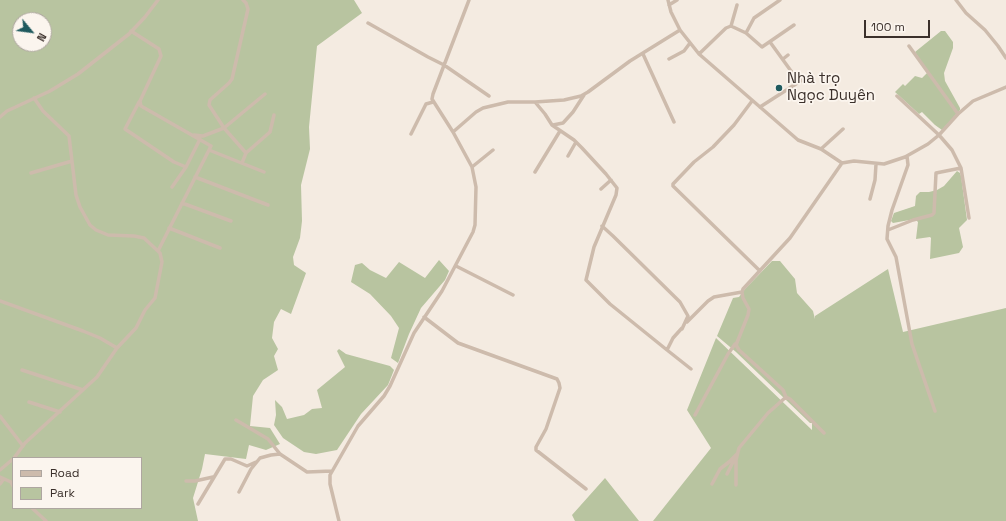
<!DOCTYPE html>
<html>
<head>
<meta charset="utf-8">
<style>
	body { margin:0 }
	#map { position:relative; width:1006px; height:521px; overflow:hidden; background:#f4ebe1; font-family:"Space Grotesk",sans-serif }
	canvas { display:block }
	.legend { position:absolute; left:12px; top:457px; width:130px; height:52px; box-sizing:border-box; background:#fbf5ee; border:1px solid #aea6a0; margin:0; padding:5px 7px; list-style:none; font-size:12px; color:#3b302b }
	.legend li { display:flex; align-items:center; gap:8px; height:20px }
	.legend b { width:20px; border:1px solid #aea6a0 }
	.north { position:absolute; left:12px; top:12px; width:40px; height:40px; box-sizing:border-box; background:#fbf5ee; border:1px solid #aea6a0; border-radius:50%; rotate:119deg; font-size:11px; font-weight:700; line-height:16px; text-align:center; color:#3b302b }
	.north::after { content:''; display:block; margin:auto; width:14px; height:18px; background:#1f5a5e; clip-path:polygon(50% 0,100% 100%,50% 72%,0 100%) }
	.scale { position:absolute; left:864px; top:20px; width:66px; height:18px; box-sizing:border-box; border:2px solid #3b302b; border-top:0; padding-left:5px; font-size:12px; line-height:14px; white-space:nowrap; color:#3b302b; -webkit-text-stroke:3px #fbf5ee; paint-order:stroke }
</style>
</head>
<body>
<div id="map">
<canvas width="1006" height="521"></canvas>
<ul class="legend">
<li><b style="height:5px;background:#cdbbac"></b>Road</li>
<li><b style="height:11px;background:#b8c4a0"></b>Park</li>
</ul>
<div class="north">N</div>
<div class="scale">100 m</div>
</div>
<script>
const ctx = document.querySelector('canvas').getContext('2d');
ctx.lineJoin = 'round';
function fill(path, color) {
  ctx.fillStyle = color;
  ctx.fill(path, 'evenodd');
}
function poly(rows) {
  const path = new Path2D();
  for (const r of rows) {
    path.moveTo(r[0], r[1]);
    for (let i = 2; i < r.length; i += 2) path.lineTo(r[i], r[i + 1]);
  }
  return path;
}
function strokePath(path, color, width, dash) {
  ctx.strokeStyle = color;
  ctx.lineWidth = width;
  ctx.lineCap = dash ? 'butt' : 'round';
  ctx.setLineDash(dash || []);
  ctx.stroke(path);
}
function label(font, color, halo, rows, align = 'center') {
  ctx.font = font + ' "Space Grotesk",sans-serif';
  ctx.lineWidth = 3.5;
  ctx.setLineDash([]);
  ctx.textBaseline = 'middle';
  ctx.strokeStyle = halo;
  ctx.fillStyle = color;
  for (const [text, x, y, turn = 0] of rows) {
    ctx.save();
    ctx.translate(x, y);
    ctx.rotate((+turn || 0) * Math.PI / 180);
    ctx.textAlign = isNaN(turn) ? turn : align;
    if (halo) ctx.strokeText(text, 0, 0);
    ctx.fillText(text, 0, 0);
    ctx.restore();
  }
}
fill(poly([
	[0,0,354,0,362,13,317,46,309,127,310,149,301,185,302,221,300,238,293,257,294,265,306,273,291,314,281,309,274,322,272,338,278,349,274,356,278,370,263,380,253,396,250,426,270,428,280,444,266,450,249,445,246,459,205,454,202,469,193,498,198,521,0,521],
	[20,20,44,20,44,44,20,44],
	[13,458,141,458,141,508,13,508],
	[941,31,945,31,953,42,953,48,944,73,945,81,960,108,960,110,942,130,935,125,922,112,919,114,895,92,903,84,905,86,915,76,922,78,928,72,915,52],
	[957,171,960,173,961,176,967,220,959,228,963,247,959,253,930,259,931,238,930,237,916,239,918,222,915,219,893,223,891,221,894,213,915,206,916,196,920,192,929,192,937,190,944,186],
	[439,260,449,271,445,280,421,308,409,334,398,363,391,358,399,328,391,316,370,294,351,282,355,265,362,263,370,270,386,278,399,262,425,278],
	[772,261,780,261,795,279,797,293,813,311,815,319,815,316,888,269,903,332,1006,308,1006,521,653,521,711,448,687,410,716,338,812,430,812,423,810,423,736,352,717,336,733,298,739,297,745,289],
	[339,349,346,354,390,366,394,370,388,385,361,414,337,450,316,454,304,452,283,438,274,425,276,415,275,400,282,407,287,419,304,415,312,409,322,408,317,390,345,367,337,351],
	[605,478,639,521,575,521,572,515]
]), '#b8c4a0');
strokePath(poly([
	[668,0,671,12,680,30,699,54,798,140,821,149,842,163,854,161,884,164,905,157,928,144,939,135,958,114,973,101,1006,87],
	[956,0,966,13,985,30,998,46,1006,58],
	[669,5,677,0],
	[368,23,428,57,444,65,489,96],
	[731,26,737,5],
	[131,31,159,49,161,56,140,101,141,106,211,146,158,251],
	[746,33,754,18,780,0],
	[909,46,958,114],
	[643,54,674,122],
	[699,54,726,28,731,26,746,33,762,47,794,25],
	[669,59,684,51,690,43],
	[783,59,788,55],
	[799,82,806,78],
	[897,96,939,135,952,150,961,168,969,218],
	[752,101,734,125,713,147,694,162,673,184,673,186,760,271],
	[139,102,125,129,174,162,186,167],
	[535,102,545,114,552,125,574,140,582,148,606,174,617,188,616,195,594,247,586,280,610,304,667,350],
	[760,107,799,82,770,42],
	[0,117,7,111,50,91,78,74,129,34,145,17,158,0],
	[553,125,563,123,573,112,584,95],
	[453,132,476,112,483,108,508,102,535,102,564,100,581,96,588,92,630,61,680,30],
	[411,134,426,104,433,102],
	[194,135,203,136,224,128,265,94],
	[821,149,843,129],
	[209,150,264,172],
	[246,153,270,132,274,115],
	[568,156,576,142],
	[907,156,908,165,892,210,888,226,887,239,896,257,912,344,935,411],
	[242,163,246,153,224,128,209,105,210,100,229,83,232,79,248,9,246,3,243,0],
	[472,167,493,150],
	[535,172,560,131],
	[31,173,72,161],
	[195,177,268,205],
	[172,187,186,167,200,139],
	[601,189,611,180],
	[870,199,875,180,876,164],
	[182,203,231,221],
	[602,226,613,236,680,302,688,316,682,329],
	[169,228,220,248],
	[888,230,913,220,932,215,934,213,936,173,961,168],
	[456,266,513,295],
	[0,301,83,331,100,338,117,348],
	[424,317,458,343,557,379,559,383,560,388,546,429,536,447,536,450,586,489],
	[687,322,708,301,714,297,742,292],
	[682,328,673,338,667,350,691,369],
	[22,370,83,390],
	[786,397,790,399,824,433],
	[29,402,60,412],
	[695,415,728,354,735,344],
	[0,416,23,446],
	[236,420,268,439,280,454,307,472,332,471],
	[14,458,25,443,97,377,117,348,136,328,145,310,155,298,162,262,160,253,144,238,134,236,108,235,96,230,90,225,80,207,76,195,69,136,43,111,34,98],
	[0,470,13,459],
	[0,477,11,482,13,486],
	[186,481,195,481,213,477],
	[0,484,3,480,1,478],
	[712,484,720,469,729,462,737,454,727,474],
	[736,485,736,460,739,448,768,413,786,397,783,390,739,350,736,345,748,315,749,309,743,298,742,292,743,289,790,238,842,163],
	[239,492,251,469,260,458,271,455,280,454],
	[198,504,225,459,231,459,247,466,256,462],
	[32,508,46,521],
	[339,521,330,484,330,475,358,426,384,396,390,386,414,333,442,291,473,232,475,225,476,187,472,167,453,132,432,99,433,94,469,0]
]), '#cdbbac', 3.5);
for (const [x, y, r, color] of [
	[779,88,4,"#1f5a5e"]
]) {
  const dot = new Path2D();
  dot.arc(x, y, r, 0, 2 * Math.PI);
  ctx.fillStyle = color;
  ctx.fill(dot);
  strokePath(dot, '#fbf5ee', 1.5);
}
label('15px', '#3b302b', '#fbf5ee', [
	["Nhà trọ",787,79],
	["Ngọc Duyên",787,96]
], 'left');
</script>
</body>
</html>
